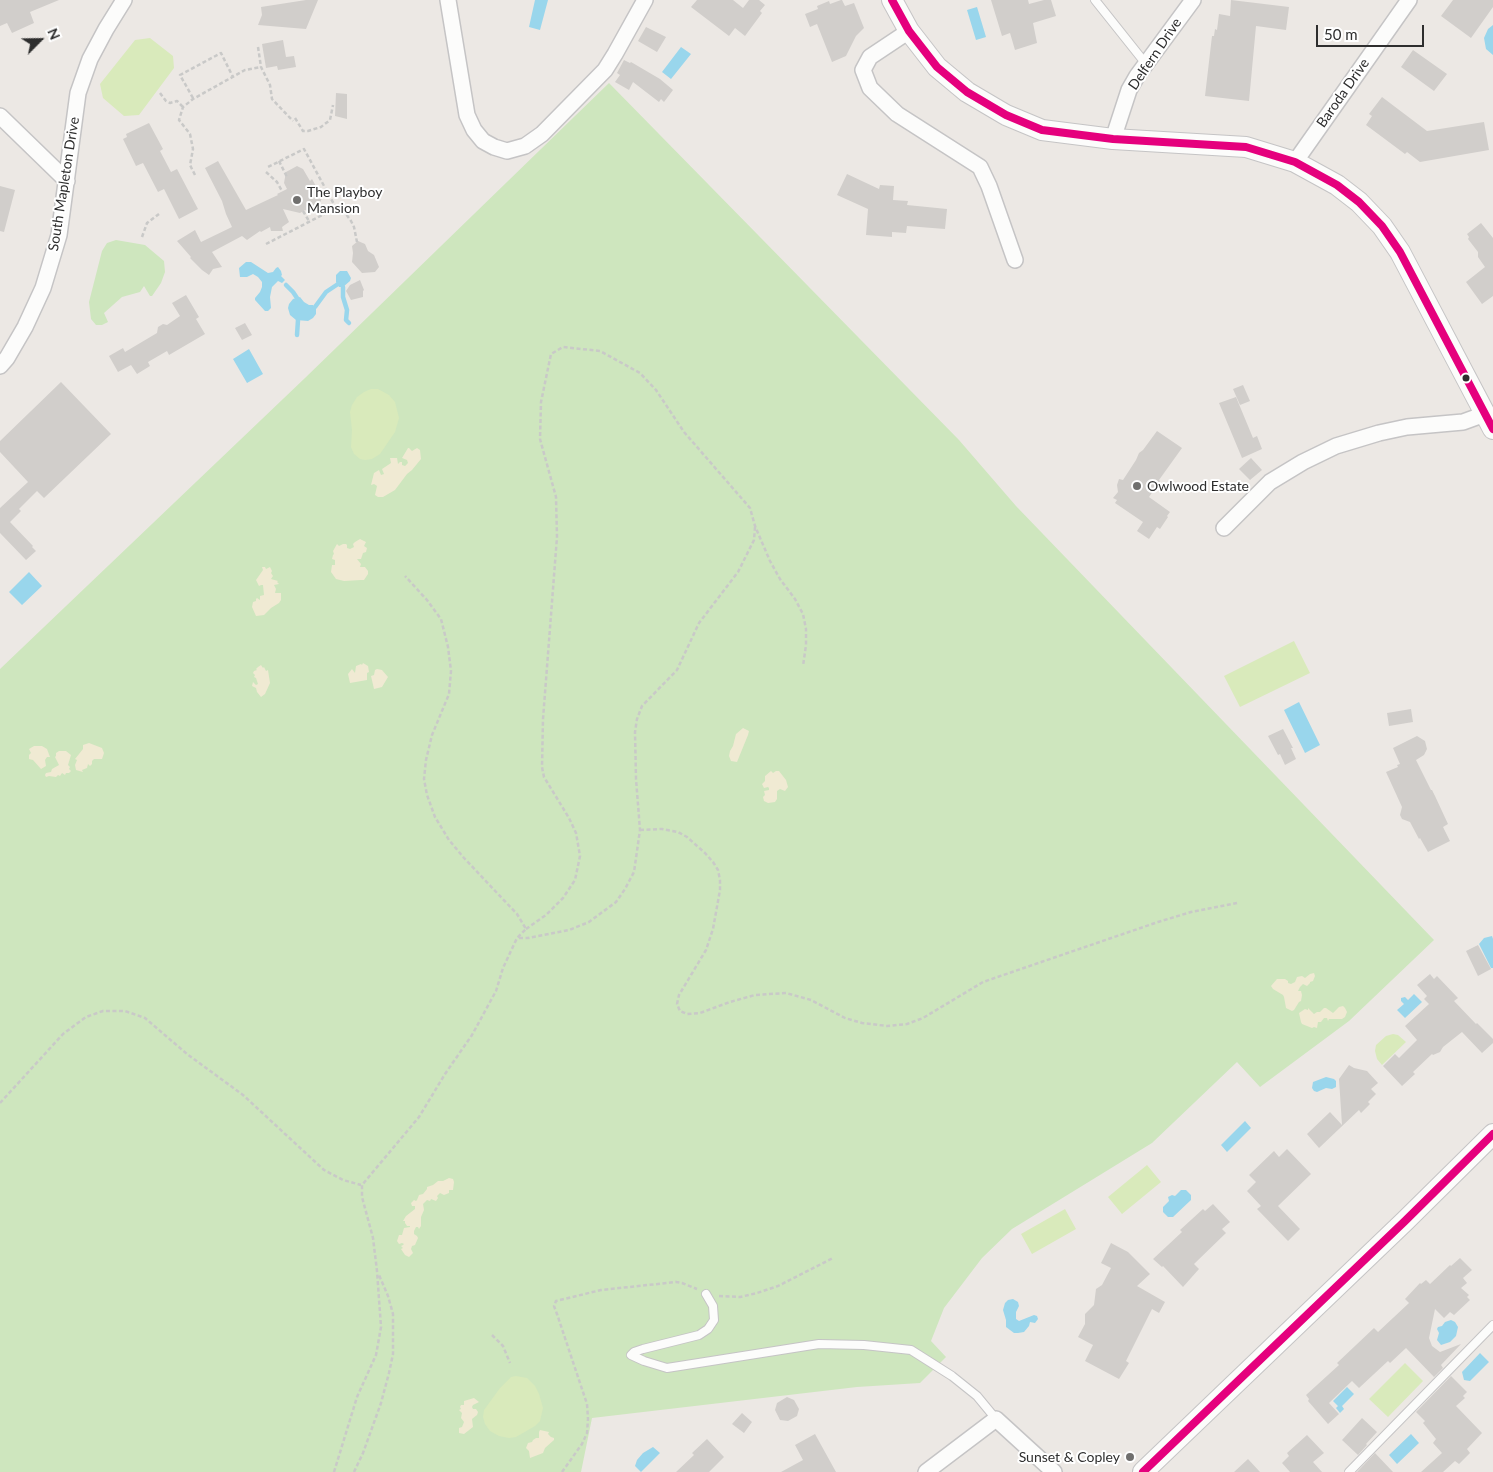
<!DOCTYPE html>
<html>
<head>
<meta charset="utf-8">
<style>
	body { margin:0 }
	#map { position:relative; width:1493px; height:1472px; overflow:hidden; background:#ece8e4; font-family:Lato,sans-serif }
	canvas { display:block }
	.north { position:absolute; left:15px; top:15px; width:50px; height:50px; -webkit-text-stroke:4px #fff; paint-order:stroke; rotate:67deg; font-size:14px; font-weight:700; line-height:20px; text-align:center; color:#2e2e2e }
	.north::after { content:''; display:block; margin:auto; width:18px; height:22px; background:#2e2e2e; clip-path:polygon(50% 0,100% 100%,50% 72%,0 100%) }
	.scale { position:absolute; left:1316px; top:25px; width:108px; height:22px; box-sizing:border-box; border:2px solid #2e2e2e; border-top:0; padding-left:6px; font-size:15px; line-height:18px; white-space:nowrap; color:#2e2e2e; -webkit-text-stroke:4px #fff; paint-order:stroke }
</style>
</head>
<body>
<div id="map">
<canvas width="1493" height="1472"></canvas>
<div class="north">N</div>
<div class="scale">50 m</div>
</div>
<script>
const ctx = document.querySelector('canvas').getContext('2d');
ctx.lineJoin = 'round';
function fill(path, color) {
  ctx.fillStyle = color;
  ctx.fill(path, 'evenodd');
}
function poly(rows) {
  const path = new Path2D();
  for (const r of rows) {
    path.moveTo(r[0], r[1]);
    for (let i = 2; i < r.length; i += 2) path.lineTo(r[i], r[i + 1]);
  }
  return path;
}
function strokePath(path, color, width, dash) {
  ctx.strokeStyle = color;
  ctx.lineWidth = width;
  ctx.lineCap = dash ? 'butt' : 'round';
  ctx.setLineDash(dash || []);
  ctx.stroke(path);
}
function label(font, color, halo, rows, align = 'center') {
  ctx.font = font + ' Lato,sans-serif';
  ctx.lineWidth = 4;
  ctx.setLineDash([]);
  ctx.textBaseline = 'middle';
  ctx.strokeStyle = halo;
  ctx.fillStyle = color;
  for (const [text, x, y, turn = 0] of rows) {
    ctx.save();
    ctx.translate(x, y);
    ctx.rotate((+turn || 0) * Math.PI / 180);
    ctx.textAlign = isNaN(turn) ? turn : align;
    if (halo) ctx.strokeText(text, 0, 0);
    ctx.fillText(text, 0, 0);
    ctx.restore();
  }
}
fill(poly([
	[609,83,959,440,1016,506,1434,940,1349,1021,1260,1087,1237,1062,1152,1143,1012,1229,982,1258,944,1308,931,1341,946,1357,920,1383,857,1387,592,1418,581,1472,0,1472,0,669,305,378],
	[116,240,145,245,164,261,165,272,161,283,152,296,150,296,144,286,140,292,122,297,104,313,108,322,102,325,96,325,91,319,89,302,102,251,107,243]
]), '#cee6be');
fill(poly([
	[408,448,409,448,412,451,417,448,420,450,421,459,412,470,407,474,395,490,383,497,378,497,375,495,377,486,374,484,371,485,374,473,379,470,381,475,384,474,382,469,391,463,390,458,397,458,398,464,400,462,402,462,402,465,405,466,408,463,407,460,402,458],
	[360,539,366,542,364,546,367,548,366,552,363,553,361,559,357,559,361,564,360,567,365,567,368,571,368,574,364,580,361,580,344,581,336,579,331,572,332,565,335,565,335,560,332,559,333,555,334,554,333,551,337,544,339,546,343,544,346,544,347,545,347,548,350,549,354,547,353,544,355,542],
	[262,567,265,567,266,569,270,567,272,571,271,573,273,576,271,579,278,581,277,582,279,584,274,585,276,589,275,593,281,593,281,600,279,603,271,608,264,615,256,616,252,607,253,602,256,601,256,599,257,598,260,600,260,596,264,595,263,585,261,585,259,586,256,580,263,570],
	[363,663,368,666,369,672,367,673,367,680,350,683,348,674,352,669,355,673,356,666,361,664,362,665],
	[261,665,263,668,264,667,266,671,268,670,270,683,265,694,261,697,257,692,256,688,252,686,253,682,256,685,258,684,256,678,254,677,255,675,253,673,254,671,257,670,256,669,258,667],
	[377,669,382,670,388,677,382,687,374,689,371,676,374,675,375,670],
	[743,728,749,731,748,735,737,762,731,761,729,756,730,751,733,746,736,734],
	[89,743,102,748,104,753,102,759,94,759,92,761,92,764,90,766,88,764,87,768,82,770,83,772,76,770,75,765,77,760,75,759,83,749,83,745],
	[34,746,42,746,47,749,50,757,47,757,45,760,46,766,41,769,33,760,29,759,29,755,31,753,29,749],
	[59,751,66,751,71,755,68,765,70,767,69,769,71,771,69,773,66,773,65,775,62,773,60,776,58,775,56,777,49,776,46,777,45,775,46,773,51,772,52,769,59,765,55,757,56,756,56,753],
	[771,771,773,773,776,771,779,771,786,780,788,787,785,791,780,789,777,791,777,799,775,802,768,803,764,801,763,797,765,795,764,791,769,790,769,788,768,787,764,788,762,784,765,781,765,776],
	[1314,973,1315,976,1313,981,1310,982,1310,983,1307,986,1303,984,1300,987,1298,991,1301,991,1302,995,1301,1001,1299,1002,1294,1010,1292,1011,1286,1008,1284,997,1283,995,1273,989,1271,986,1277,979,1285,979,1288,981,1288,983,1291,984,1295,982,1297,977,1302,976,1305,978,1310,974],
	[1343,1006,1345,1008,1347,1012,1345,1017,1342,1019,1329,1019,1328,1021,1327,1018,1324,1018,1321,1022,1318,1022,1317,1028,1314,1027,1312,1028,1302,1024,1301,1022,1299,1013,1305,1009,1308,1010,1308,1008,1314,1014,1317,1012,1320,1012,1324,1008,1326,1008,1333,1013,1339,1007],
	[449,1178,453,1179,454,1182,453,1190,449,1190,449,1193,444,1195,440,1193,437,1196,438,1198,436,1201,431,1199,430,1201,427,1200,423,1204,424,1210,421,1217,421,1226,419,1229,418,1227,416,1227,414,1231,414,1234,417,1236,418,1238,415,1245,412,1246,411,1249,413,1253,409,1257,405,1255,401,1249,403,1248,401,1246,403,1245,404,1244,402,1243,399,1244,397,1241,399,1235,402,1235,404,1228,410,1227,410,1226,407,1226,405,1223,405,1221,403,1221,406,1216,415,1209,415,1206,412,1206,411,1203,414,1200,416,1201,417,1200,419,1195,423,1194,427,1189,427,1187,433,1185,438,1181,443,1181],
	[474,1398,479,1402,473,1405,472,1407,473,1409,476,1409,478,1412,477,1415,472,1419,473,1427,464,1434,459,1433,459,1428,462,1427,464,1422,461,1418,462,1413,459,1410,461,1409,460,1407,461,1405,464,1405,464,1401],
	[540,1430,549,1432,548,1434,551,1437,554,1438,554,1440,545,1448,543,1453,530,1458,529,1451,526,1448,528,1443,532,1442,533,1440,536,1438,539,1438,539,1432]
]), '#f0ead3');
fill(poly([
	[150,38,173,56,174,68,139,115,124,116,103,98,100,84,135,40],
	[371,389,378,389,389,395,395,402,399,418,395,432,380,454,372,459,365,460,360,459,354,454,351,447,352,430,350,412,352,405,357,397,364,392],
	[1294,641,1310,673,1240,707,1224,676],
	[1393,1034,1398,1035,1406,1042,1382,1065,1377,1059,1375,1051,1376,1045,1386,1036],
	[1147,1165,1161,1182,1122,1214,1108,1197],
	[1065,1209,1076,1229,1032,1254,1021,1234],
	[1405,1363,1423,1381,1388,1417,1369,1399],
	[516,1376,527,1378,535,1386,539,1394,543,1408,540,1421,535,1426,516,1437,509,1438,499,1436,490,1431,485,1424,483,1417,484,1410,500,1388,511,1377]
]), '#d9eabb');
fill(poly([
	[535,0,548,0,540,30,529,27],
	[977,7,986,37,976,40,967,10],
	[1493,25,1493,55,1486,49,1484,38,1488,29],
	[681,47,691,54,671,79,662,72],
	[246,262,251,262,268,273,273,272,276,268,278,267,281,271,282,275,281,276,285,280,282,283,278,281,272,287,270,297,271,308,268,311,265,311,255,300,255,298,260,292,262,287,262,282,258,277,253,274,247,277,240,277,239,268],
	[340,271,347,271,351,278,350,281,343,287,339,287,336,282,336,275],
	[300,297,304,302,309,305,313,305,316,309,316,314,313,318,308,321,296,320,290,315,288,308,289,304,293,299],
	[249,349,263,374,247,383,233,359],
	[29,572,42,586,22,605,9,592],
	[1299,702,1320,745,1305,753,1284,710],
	[1492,936,1493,939,1493,968,1491,968,1479,944,1484,938],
	[1414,994,1422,1002,1405,1018,1397,1010,1404,1004,1401,1001,1401,998,1405,997,1408,1000],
	[1326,1077,1334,1079,1336,1081,1336,1087,1332,1089,1326,1088,1317,1092,1314,1091,1312,1088,1313,1082],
	[1245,1121,1251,1128,1227,1152,1221,1145],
	[1181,1190,1186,1190,1191,1195,1191,1200,1173,1217,1168,1217,1163,1212,1163,1207,1169,1201,1168,1197,1172,1195,1175,1196],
	[1013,1299,1018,1302,1019,1306,1016,1312,1016,1319,1019,1321,1034,1315,1037,1316,1038,1319,1035,1323,1030,1322,1029,1326,1024,1332,1018,1333,1014,1333,1006,1327,1006,1320,1003,1310,1005,1303,1008,1300],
	[1451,1320,1455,1322,1458,1327,1456,1336,1450,1342,1441,1345,1437,1340,1439,1333,1437,1329,1438,1327,1442,1326,1445,1322],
	[1480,1353,1489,1362,1470,1381,1464,1380,1462,1372],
	[1347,1387,1354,1394,1342,1406,1344,1409,1340,1413,1336,1408,1338,1406,1333,1401],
	[1411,1434,1419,1443,1397,1464,1389,1455],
	[653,1447,660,1453,641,1472,635,1466,637,1460,643,1453]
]), '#99d6ec');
strokePath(poly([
	[286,285,293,292,297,298],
	[343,287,343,297,347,310,346,320,349,323],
	[315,307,326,292,338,284],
	[297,335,298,320]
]), '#99d6ec', 4.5);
fill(poly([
	[0,0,59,0,30,12,34,23,12,33,7,23,0,26],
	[306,0,318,0,306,29,258,25,262,15,261,7],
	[697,0,733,0,743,8,749,0,759,0,765,5,760,11,762,13,745,36,735,28,729,36,691,7],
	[841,0,842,0,845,6,854,3,864,28,856,36,846,56,832,62,817,24,810,27,805,14,818,9,817,6,829,1,830,4],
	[991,0,1028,0,1029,4,1044,0,1051,0,1056,16,1033,23,1037,43,1015,50,1010,33,1002,36],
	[1231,0,1289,7,1286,30,1256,26,1249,101,1205,96,1212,36,1214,36,1215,29,1217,30,1219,14,1230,16],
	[1453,0,1493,0,1493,7,1471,38,1441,16],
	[646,27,666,37,657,52,638,41],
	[283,40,286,57,294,56,296,67,278,70,277,66,266,68,262,44],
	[1413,50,1447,74,1434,91,1401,67],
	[624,60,630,63,631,62,660,79,673,90,664,102,661,99,659,102,633,82,629,90,615,82,620,75,617,73],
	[336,93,347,94,347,119,335,116],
	[1382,97,1427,131,1484,122,1489,150,1420,162,1407,152,1405,154,1366,125,1372,116,1369,114],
	[149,123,163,149,160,151,171,172,177,169,198,209,179,219,164,189,158,192,143,163,136,166,123,139,127,137,126,134],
	[218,161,246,210,278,195,277,194,287,189,284,183,286,172,297,166,303,169,310,181,312,179,322,197,319,207,313,211,310,210,307,211,305,210,300,213,283,209,289,222,282,227,283,231,271,231,270,227,261,232,260,231,247,240,242,236,212,252,222,267,213,269,209,275,202,270,190,258,191,257,177,241,195,230,201,242,232,227,226,214,222,201,205,168],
	[847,174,879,189,880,185,894,186,893,200,908,201,907,205,947,209,945,229,907,226,906,233,892,232,892,237,866,235,868,209,837,195],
	[0,186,15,190,4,232,0,231],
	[1481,223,1493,238,1493,296,1482,304,1466,282,1485,267,1478,257,1478,252,1468,239,1469,237,1467,234],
	[358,241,365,244,368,251,374,255,379,267,375,272,362,273,352,262,353,253,352,246],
	[360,280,364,290,363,291,363,297,351,300,346,291,350,285],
	[186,295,199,317,196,319,205,334,169,355,167,351,148,362,150,366,137,374,131,365,118,372,109,356,123,348,125,352,157,333,158,327,163,324,167,325,180,316,172,303],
	[245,323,252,335,242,340,235,328],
	[61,382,111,434,44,498,37,491,19,509,21,511,10,522,33,546,32,547,36,551,26,560,0,533,0,508,28,482,0,452,0,441],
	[1243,385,1250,401,1240,405,1233,389],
	[1236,397,1253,438,1257,436,1262,449,1242,458,1219,403],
	[1157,431,1182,448,1159,480,1160,481,1149,497,1170,512,1167,516,1168,517,1160,529,1157,527,1149,539,1137,531,1143,522,1115,503,1117,500,1113,498,1118,492,1117,485,1119,479,1123,480,1136,460,1139,453,1143,450],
	[1251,458,1262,470,1250,480,1239,469],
	[1411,709,1413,722,1389,726,1387,713],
	[1283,729,1293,748,1291,748,1296,759,1285,765,1280,754,1278,755,1268,736],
	[1417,736,1425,741,1427,749,1424,755,1416,760,1431,790,1432,790,1435,796,1448,824,1443,827,1450,841,1428,852,1420,838,1419,839,1410,822,1402,819,1400,815,1402,807,1386,772,1398,767,1397,765,1400,764,1393,748],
	[1478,945,1491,969,1478,976,1466,951],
	[1430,974,1434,979,1437,976,1458,998,1454,1001,1476,1024,1477,1023,1493,1039,1493,1043,1482,1053,1462,1032,1443,1047,1440,1052,1433,1055,1432,1054,1413,1072,1415,1074,1402,1086,1383,1066,1395,1054,1399,1058,1417,1040,1405,1026,1429,1004,1424,999,1427,996,1417,985],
	[1349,1065,1354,1068,1367,1071,1378,1083,1371,1089,1376,1094,1368,1102,1370,1104,1361,1113,1359,1110,1319,1148,1307,1134,1330,1112,1342,1125,1339,1079],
	[1287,1149,1311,1174,1278,1206,1300,1229,1288,1241,1257,1209,1261,1206,1247,1191,1256,1182,1249,1175,1274,1151,1279,1157],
	[1213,1204,1230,1222,1222,1229,1226,1233,1194,1264,1199,1269,1183,1287,1163,1266,1162,1267,1153,1259,1182,1232,1180,1230,1203,1209,1205,1211],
	[1111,1243,1128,1252,1150,1274,1137,1286,1165,1302,1159,1313,1152,1309,1126,1361,1129,1363,1119,1379,1085,1361,1093,1345,1078,1337,1085,1324,1085,1314,1094,1305,1096,1289,1102,1285,1111,1268,1101,1263],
	[1460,1258,1472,1270,1463,1278,1467,1283,1461,1288,1469,1295,1467,1297,1470,1300,1454,1315,1450,1312,1444,1318,1435,1309,1429,1338,1432,1346,1440,1352,1461,1344,1441,1365,1443,1368,1434,1377,1406,1348,1390,1363,1388,1361,1359,1388,1352,1381,1329,1403,1339,1414,1328,1424,1308,1401,1309,1399,1306,1395,1339,1365,1337,1363,1374,1328,1378,1332,1409,1303,1405,1299,1420,1283,1421,1284,1426,1280,1430,1284,1450,1265,1451,1266],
	[1451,1376,1467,1392,1463,1396,1465,1398,1456,1406,1482,1433,1467,1449,1470,1453,1459,1464,1455,1461,1443,1472,1421,1472,1442,1453,1433,1443,1436,1439,1423,1423,1425,1421,1416,1412],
	[787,1397,794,1400,799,1409,797,1416,788,1421,780,1420,775,1410,777,1403],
	[742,1413,752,1422,744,1433,732,1424],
	[1362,1418,1377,1432,1366,1444,1367,1445,1358,1455,1342,1440],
	[815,1434,836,1472,781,1472,803,1460,795,1445],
	[1307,1435,1324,1453,1313,1462,1322,1472,1290,1472,1282,1463,1289,1456,1287,1453],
	[707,1439,724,1457,709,1472,676,1472,694,1455,692,1453],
	[1375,1453,1393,1472,1357,1472],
	[1248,1459,1260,1472,1234,1472]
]), '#d1cecb');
const lane = poly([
	[1095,0,1146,64],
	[706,1294,713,1306,714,1320,708,1329,699,1335,643,1349,634,1352,631,1355,644,1361,667,1368,819,1344,864,1345,911,1350,952,1376,977,1396,996,1419],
	[1349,1472,1493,1325]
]);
const street = poly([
	[448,0,467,115,474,130,483,141,494,147,507,151,525,146,542,134,605,70,615,54,645,0],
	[909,31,870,57,863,70,870,88,897,114,980,167,989,186,1015,260],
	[0,116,67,181],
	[1113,139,1129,90,1137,76,1193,0],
	[1295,162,1409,0],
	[0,366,7,358,25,327,43,288,59,235,78,93,90,59,106,29,124,0],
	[1224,528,1270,482,1303,462,1336,446,1379,433,1407,427,1463,422,1485,414],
	[926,1472,996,1419,1054,1472]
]);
const secondary = poly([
	[892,0,909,31,937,67,967,92,1006,115,1042,130,1113,139,1246,147,1295,162,1337,185,1359,202,1382,226,1400,252,1493,429],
	[1143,1472,1405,1221,1493,1134]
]);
strokePath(lane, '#c5c4c5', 10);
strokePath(street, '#c5c4c5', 18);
strokePath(secondary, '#c5c4c5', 22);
strokePath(poly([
	[258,47,261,67,270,85,272,99,293,121],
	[160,93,166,101,170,103,177,101,183,107],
	[193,98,180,75,221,53,233,77],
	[295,118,303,131,308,131,321,127,330,120,333,105],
	[279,161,287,177],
	[266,172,277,182,282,191],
	[195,175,190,165,193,149,190,134,179,120,183,107,193,99,245,70,261,67],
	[336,208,337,210,346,214,351,221,354,227,357,242],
	[303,211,309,221],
	[142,237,147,223,159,214],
	[266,244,336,208,304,149,268,167],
	[640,830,662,829,678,832,687,837,705,853,713,862,718,870,720,880,720,890,713,929,706,950,679,995,677,1004,680,1011,687,1014,700,1013,730,1002,755,995,786,993,811,1000,845,1018,862,1023,887,1026,907,1024,923,1018,983,982,1158,922,1191,912,1237,903],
	[526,929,546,915,563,898,575,880,580,856,576,833,569,818,544,777,542,767,543,719,557,537,556,497,540,439,541,402,551,354,563,347,600,351,640,373,656,390,684,432,750,508,755,526,770,561,780,579,795,599,803,614,806,629,806,645,803,666],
	[519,938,528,938,569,930,589,922,616,902,625,889,634,872,640,830,636,779,635,732,637,719,642,706,677,670,699,623,738,572,754,540,755,527],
	[0,1103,63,1034,86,1017,103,1011,125,1011,145,1018,187,1054,243,1095,324,1170,343,1180,361,1185],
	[719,1296,740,1297,757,1293,778,1286,833,1258],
	[492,1335,503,1346,510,1363],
	[334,1472,357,1397,376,1355,381,1327,377,1271,373,1238,362,1197,362,1185,419,1117,445,1074,472,1035,496,991,503,968,517,938,526,929,517,914,464,858,449,840,435,817,427,795,424,779,426,760,432,735,449,694,451,671,448,647,441,619,427,600,405,576],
	[354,1472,363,1453,381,1403,389,1373,393,1354,393,1314,388,1296,379,1275],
	[562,1472,582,1444,587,1433,588,1419,587,1404,557,1314,554,1306,556,1301,601,1290,676,1282,682,1283,697,1289]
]), '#c9c9c8', 2.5, [4, 2.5]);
strokePath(lane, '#fcfcfb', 8);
strokePath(street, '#fcfcfb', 15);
strokePath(secondary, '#fcfcfb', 20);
strokePath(poly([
	[892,0,909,31,937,67,967,92,1006,115,1042,130,1113,139,1246,147,1295,162,1337,185,1359,202,1382,226,1400,252,1493,429],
	[1143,1472,1405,1221,1493,1134]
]), '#e5007d', 8);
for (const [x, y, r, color] of [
	[297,200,5,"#706f6e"],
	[1466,378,4.5,"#2e2e2e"],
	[1137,486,5,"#706f6e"],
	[1130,1457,5,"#706f6e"]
]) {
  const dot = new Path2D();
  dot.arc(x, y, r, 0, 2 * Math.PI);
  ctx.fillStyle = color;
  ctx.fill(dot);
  strokePath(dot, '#fff', 2);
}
label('14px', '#2e2e2e', '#fff', [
	["Delfern Drive",1155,54,-56],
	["Baroda Drive",1343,93,-55],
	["South Mapleton Drive",64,184,-81]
]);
label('14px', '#2e2e2e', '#fff', [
	["The Playboy",307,192],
	["Mansion",307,208],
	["Owlwood Estate",1147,486],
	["Sunset & Copley",1120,1457,"right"]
], 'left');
</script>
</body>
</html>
